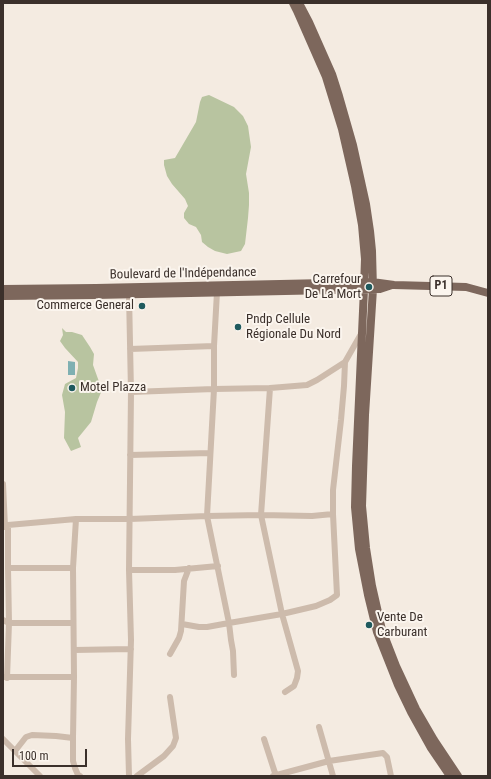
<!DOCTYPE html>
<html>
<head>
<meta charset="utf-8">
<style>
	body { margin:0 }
	#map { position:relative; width:491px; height:779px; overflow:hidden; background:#f4ebe1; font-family:"Roboto Condensed",sans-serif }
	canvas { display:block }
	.frame { position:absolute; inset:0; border:4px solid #3b302b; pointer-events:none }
	.scale { position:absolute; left:12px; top:749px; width:75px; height:18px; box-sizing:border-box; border:2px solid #3b302b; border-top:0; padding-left:5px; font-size:12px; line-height:14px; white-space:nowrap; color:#3b302b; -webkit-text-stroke:3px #fbf5ee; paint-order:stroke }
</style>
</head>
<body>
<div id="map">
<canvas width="491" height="779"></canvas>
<div class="frame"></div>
<div class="scale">100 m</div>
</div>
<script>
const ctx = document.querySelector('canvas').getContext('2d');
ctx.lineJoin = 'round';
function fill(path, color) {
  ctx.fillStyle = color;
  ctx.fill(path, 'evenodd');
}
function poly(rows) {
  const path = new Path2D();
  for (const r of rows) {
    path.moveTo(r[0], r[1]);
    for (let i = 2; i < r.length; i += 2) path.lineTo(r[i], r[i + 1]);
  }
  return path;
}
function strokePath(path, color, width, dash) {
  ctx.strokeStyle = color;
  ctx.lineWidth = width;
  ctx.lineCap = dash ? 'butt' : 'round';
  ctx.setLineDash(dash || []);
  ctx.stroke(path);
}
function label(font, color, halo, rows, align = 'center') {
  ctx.font = font + ' "Roboto Condensed",sans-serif';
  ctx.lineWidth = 4;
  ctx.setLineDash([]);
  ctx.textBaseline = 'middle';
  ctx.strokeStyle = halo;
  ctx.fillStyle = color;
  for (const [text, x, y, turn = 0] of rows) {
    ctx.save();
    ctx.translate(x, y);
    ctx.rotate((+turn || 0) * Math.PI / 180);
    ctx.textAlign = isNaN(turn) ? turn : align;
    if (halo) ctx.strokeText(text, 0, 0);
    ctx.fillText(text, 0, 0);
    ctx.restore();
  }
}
fill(poly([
	[209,95,234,107,243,116,248,126,251,147,246,174,249,193,249,205,248,218,245,244,241,251,227,254,215,251,208,247,202,242,201,235,196,227,189,224,184,218,184,213,188,206,185,199,172,184,167,176,164,165,164,160,175,158,196,122,200,102,202,97],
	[62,328,66,332,72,332,82,335,90,347,94,354,93,365,102,390,97,402,91,422,78,438,81,447,71,451,64,438,65,412,62,395,65,384,76,378,78,368,78,362,65,348,60,341,63,335]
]), '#b8c4a0');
fill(poly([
	[68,361,75,362,75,375,68,375]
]), '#7fb0b2');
strokePath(poly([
	[129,294,131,392,129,570,131,640,128,739,129,776],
	[130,349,214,346],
	[270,388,307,385,317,380,345,362,361,334],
	[131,392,214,389,270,388,261,515,207,516,214,389,214,346,217,292],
	[130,455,210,453],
	[3,484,5,527],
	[3,527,8,525,76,519,130,519,207,516,229,623,282,614,261,515,312,516,333,514,333,490,341,420,344,386,345,362],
	[8,568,73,568],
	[129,570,175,570,218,566],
	[3,620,9,623,73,623],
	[182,624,199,627,207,627,229,623,231,640,233,651,234,675],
	[74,650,131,649],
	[170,654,179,638,181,631,184,581,189,568],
	[3,677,74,677,73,568,76,519],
	[7,678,9,623,8,568,8,525],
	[285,692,294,686,297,678,298,671,282,614,316,606,330,600,337,595,333,514],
	[319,727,333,776],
	[73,738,73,761,75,768,78,775,80,776],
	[3,739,40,776],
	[264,739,276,776],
	[15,751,26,737,32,735,56,736,73,738,74,677],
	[137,776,164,756,173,746,176,738,170,697],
	[273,776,329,761,383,753,387,757,391,776]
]), '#cdbbac', 6);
strokePath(poly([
	[293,3,297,11,326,77,342,129,355,186,362,225,365,259,364,289,356,466,355,507,359,549,368,595,377,632,398,685,411,712,431,748,450,776],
	[299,3,309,22,332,74,339,96,353,145,366,204,370,231,372,251,373,289,365,415,362,506,366,548,372,586,382,630,396,666,416,709,434,740,458,776],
	[3,289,96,288,372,282,394,285,466,287,488,293],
	[3,296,95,295,380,289,392,285]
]), '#7d675c', 8);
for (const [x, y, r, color] of [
	[369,287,4,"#1f5a5e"],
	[142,306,4,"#1f5a5e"],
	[238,327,4,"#1f5a5e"],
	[72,388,4,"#1f5a5e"],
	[369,625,4,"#1f5a5e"]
]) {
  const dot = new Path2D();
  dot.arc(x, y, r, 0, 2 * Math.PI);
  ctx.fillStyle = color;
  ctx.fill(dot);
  strokePath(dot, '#fbf5ee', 1.5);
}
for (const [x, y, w] of [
	[441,286,22]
]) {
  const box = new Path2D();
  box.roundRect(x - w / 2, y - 10, w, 20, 3);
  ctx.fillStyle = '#fbf5ee';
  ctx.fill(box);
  strokePath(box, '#3b302b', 1);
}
label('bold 12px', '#3b302b', null, [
	["P1",441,286]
]);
label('13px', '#3b302b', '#fbf5ee', [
	["Boulevard de l'Indépendance",183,274,-1]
]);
label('13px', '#3b302b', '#fbf5ee', [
	["Carrefour",361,280,"right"],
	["De La Mort",361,295,"right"],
	["Commerce General",134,306,"right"],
	["Pndp Cellule",246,320],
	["Régionale Du Nord",246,335],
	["Motel Plazza",80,388],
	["Vente De",377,618],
	["Carburant",377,633]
], 'left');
</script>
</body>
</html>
